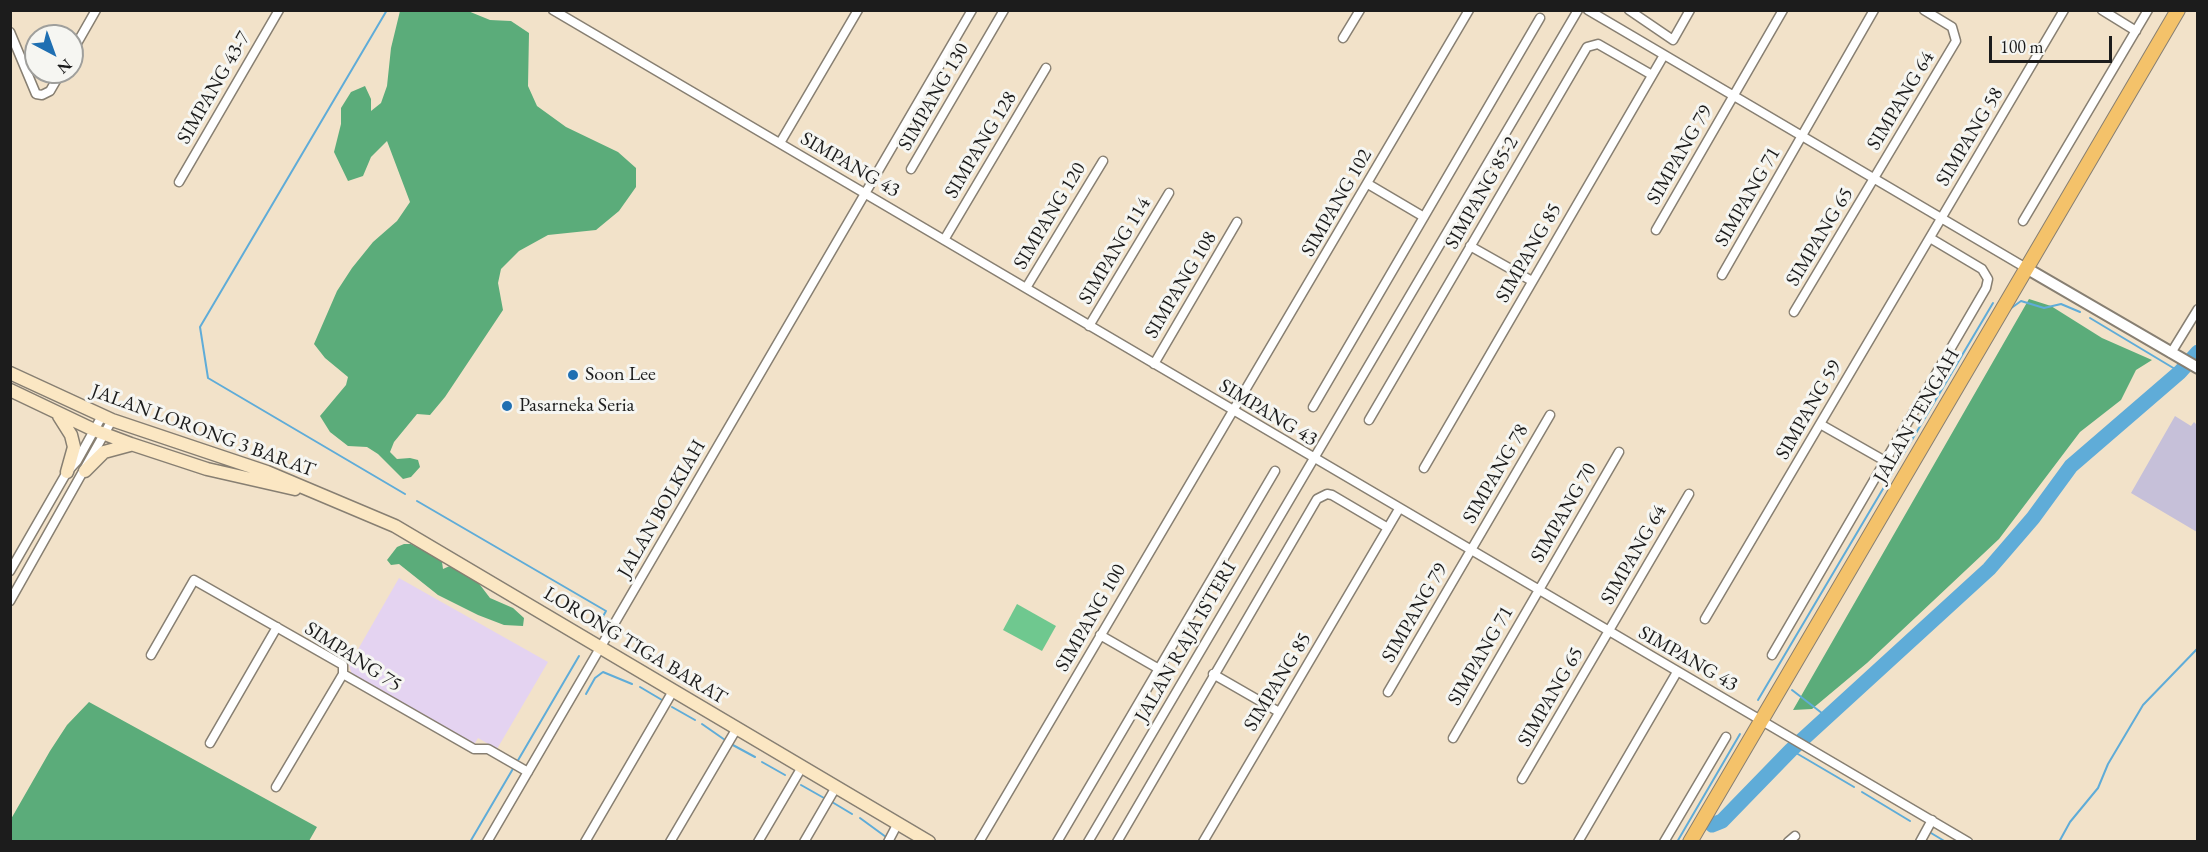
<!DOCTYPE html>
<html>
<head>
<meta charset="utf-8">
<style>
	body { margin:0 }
	#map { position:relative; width:2208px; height:852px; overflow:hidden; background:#f2e2c9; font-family:"EB Garamond",serif }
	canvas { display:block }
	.frame { position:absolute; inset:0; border:12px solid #1c1c1c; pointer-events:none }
	.north { position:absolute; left:24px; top:24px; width:60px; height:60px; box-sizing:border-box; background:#f6f6f2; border:2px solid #9f9f9c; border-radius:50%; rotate:139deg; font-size:16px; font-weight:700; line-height:24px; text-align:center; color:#1c1c1c }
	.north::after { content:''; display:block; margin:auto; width:21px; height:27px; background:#1f6fb2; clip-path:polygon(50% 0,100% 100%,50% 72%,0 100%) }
	.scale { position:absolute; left:1989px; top:36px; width:123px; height:27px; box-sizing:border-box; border:3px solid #1c1c1c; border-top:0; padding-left:8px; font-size:18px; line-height:21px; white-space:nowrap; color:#1c1c1c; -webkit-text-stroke:4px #f6f6f2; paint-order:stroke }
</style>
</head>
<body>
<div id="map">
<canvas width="2208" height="852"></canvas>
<div class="frame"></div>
<div class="north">N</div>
<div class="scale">100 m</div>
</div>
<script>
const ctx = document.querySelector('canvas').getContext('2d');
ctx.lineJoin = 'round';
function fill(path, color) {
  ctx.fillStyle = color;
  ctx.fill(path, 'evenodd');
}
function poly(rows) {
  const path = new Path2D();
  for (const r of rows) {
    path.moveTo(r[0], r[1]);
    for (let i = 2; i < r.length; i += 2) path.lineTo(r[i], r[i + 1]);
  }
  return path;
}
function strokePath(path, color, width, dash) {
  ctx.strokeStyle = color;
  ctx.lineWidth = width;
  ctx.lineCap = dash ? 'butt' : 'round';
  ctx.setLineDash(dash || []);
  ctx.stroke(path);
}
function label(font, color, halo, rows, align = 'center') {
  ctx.font = font + ' "EB Garamond",serif';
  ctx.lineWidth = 6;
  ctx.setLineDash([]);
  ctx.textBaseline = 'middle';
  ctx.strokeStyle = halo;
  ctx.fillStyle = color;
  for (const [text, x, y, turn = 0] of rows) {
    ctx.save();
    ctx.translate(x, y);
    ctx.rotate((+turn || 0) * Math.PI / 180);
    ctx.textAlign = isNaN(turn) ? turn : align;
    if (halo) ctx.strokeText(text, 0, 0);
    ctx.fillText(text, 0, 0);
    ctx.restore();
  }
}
fill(poly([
	[399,578,548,662,497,749,478,738,474,745,352,675,349,665]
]), '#e4d3f1');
fill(poly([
	[2175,416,2191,426,2194,422,2197,425,2197,532,2131,493]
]), '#c6c0d9');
fill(poly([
	[1017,604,1056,626,1042,651,1003,630]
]), '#6fc88f');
fill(poly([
	[400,11,468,11,490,20,511,21,529,33,528,86,537,106,566,127,618,152,636,168,636,187,619,211,596,230,548,235,519,251,501,269,498,283,503,310,445,397,430,415,417,414,394,442,390,452,397,459,410,458,418,460,420,467,411,477,403,479,378,454,367,447,348,446,330,432,320,416,346,385,348,377,325,358,314,344,337,291,352,268,373,242,397,221,410,202,387,141,371,157,363,176,348,181,334,152,341,124,341,108,351,92,365,86,371,99,371,111,381,103,387,86,391,48],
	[2029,299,2051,306,2102,338,2152,360,2136,370,2121,400,2080,432,1999,539,1867,663,1812,709,1793,710],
	[404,544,411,544,436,557,442,562,443,569,452,565,474,577,490,598,513,608,524,618,523,626,504,625,478,615,438,595,399,564,391,565,387,560,397,547],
	[89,702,317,827,309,841,11,841,11,819,50,751,67,725]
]), '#5bac7a');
strokePath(poly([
	[387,10,200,327,208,378,405,494],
	[2010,309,2021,301,2044,308,2061,304,2080,312],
	[2090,318,2180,372],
	[417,501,606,611,597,627],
	[640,687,662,700],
	[1792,690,1827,717],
	[586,694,595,678,603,672,632,684],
	[1758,700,1993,303],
	[672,707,695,720],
	[702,724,725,740],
	[731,744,755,757],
	[1791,750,1854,787],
	[517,762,579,656],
	[762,762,785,775],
	[801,785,824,798],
	[1862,792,1910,821],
	[832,802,852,814],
	[860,818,886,837],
	[1931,833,1946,842],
	[470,842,514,767],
	[1677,842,1740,734],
	[2059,842,2070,822,2098,788,2108,764,2143,705,2198,648]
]), '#5facd8', 2);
strokePath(poly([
	[1712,825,1722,821,1791,750,1989,569,2033,518,2071,466,2180,372,2198,352]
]), '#5facd8', 15);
const minor = poly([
	[553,10,1968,842],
	[1588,10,2026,268],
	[1629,10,1673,40,1690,10],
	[2102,10,2136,31],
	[10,32,36,94,42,95,50,91,61,72],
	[1343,38,1360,10],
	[72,52,96,10],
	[780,143,858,10],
	[911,169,1004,10],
	[179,182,279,10],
	[1368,184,1424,217],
	[2023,221,2148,10],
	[1656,230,1783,10],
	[944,240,1046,68],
	[1470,246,1532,281],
	[1722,275,1874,10],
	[1026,288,1103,161],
	[1794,312,1956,41,1952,27,1924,10],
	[1089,326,1169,193],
	[2171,353,2198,309],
	[1154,364,1237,222],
	[1313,407,1540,18],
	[1369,420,1587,47,1598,44,1652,75],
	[1820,424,1885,461],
	[1424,468,1664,55],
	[10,571,67,472,77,461,102,416],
	[10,601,112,420],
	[1705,619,2064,10],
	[1100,635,1159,669],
	[151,655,194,580,343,665,343,674],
	[1772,655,1986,288,1988,279,1982,269,1930,238],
	[343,674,474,749,488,749,528,772],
	[1213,674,1279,712],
	[1388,692,1550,415],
	[1453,738,1619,452],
	[210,743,277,627],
	[1522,779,1689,494],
	[276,787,343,674],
	[487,842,972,10],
	[585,842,673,691],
	[670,842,737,728],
	[758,842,802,767],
	[804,842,836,787],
	[888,842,898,823],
	[979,842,1469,10],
	[1057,842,1275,471],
	[1088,842,1578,10],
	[1117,842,1317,499,1327,494,1332,495,1388,528],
	[1203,842,1399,509],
	[1578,842,1677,672],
	[1664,842,1726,737],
	[1788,842,1795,836],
	[1920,842,1932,820]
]);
const tertiary = poly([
	[2026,268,2198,368]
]);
const secondary = poly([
	[10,373,112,420,267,472,395,526,929,842],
	[10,390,94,430,131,444,207,469,295,489],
	[59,416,71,435,74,447,67,472],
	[85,471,104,452,130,445]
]);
const primary = poly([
	[1690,842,2178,10]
]);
strokePath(minor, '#877f72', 11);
strokePath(tertiary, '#877f72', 14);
strokePath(secondary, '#877f72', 15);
strokePath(primary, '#877f72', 16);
strokePath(minor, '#fff', 8);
strokePath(tertiary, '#fff', 10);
strokePath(secondary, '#fbe7c3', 12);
strokePath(primary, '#f4c26a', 14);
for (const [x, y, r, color] of [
	[573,375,6,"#1f6fb2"],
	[507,406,6,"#1f6fb2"]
]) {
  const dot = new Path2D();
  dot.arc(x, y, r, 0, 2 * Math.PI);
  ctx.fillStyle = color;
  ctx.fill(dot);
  strokePath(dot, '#f6f6f2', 2);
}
label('20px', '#1c1c1c', '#f6f6f2', [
	["SIMPANG 43-7",214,88,-60],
	["SIMPANG 130",934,97,-60],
	["SIMPANG 64",1901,101,-59],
	["SIMPANG 58",1970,137,-59],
	["SIMPANG 128",981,145,-59],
	["SIMPANG 79",1680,155,-60],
	["SIMPANG 43",850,165,30],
	["SIMPANG 85-2",1482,193,-60],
	["SIMPANG 71",1748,197,-60],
	["SIMPANG 102",1337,203,-60],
	["SIMPANG 120",1050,216,-59],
	["SIMPANG 65",1820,237,-59],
	["SIMPANG 114",1115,251,-59],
	["SIMPANG 85",1529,253,-60],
	["SIMPANG 108",1181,285,-59],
	["SIMPANG 59",1809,410,-60],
	["SIMPANG 43",1268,413,31],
	["JALAN TENGAH",1917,416,-60],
	["JALAN LORONG 3 BARAT",203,431,20],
	["SIMPANG 78",1496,474,-60],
	["JALAN BOLKIAH",662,509,-60],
	["SIMPANG 70",1564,513,-60],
	["SIMPANG 64",1634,555,-60],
	["SIMPANG 79",1415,613,-60],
	["SIMPANG 100",1091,618,-60],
	["JALAN RAJA ISTERI",1186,642,-60],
	["LORONG TIGA BARAT",635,646,31],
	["SIMPANG 71",1481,656,-60],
	["SIMPANG 75",353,657,33],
	["SIMPANG 43",1688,659,30],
	["SIMPANG 85",1278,682,-59],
	["SIMPANG 65",1551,697,-60]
]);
label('20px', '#1c1c1c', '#f6f6f2', [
	["Soon Lee",585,375],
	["Pasarneka Seria",519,406]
], 'left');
</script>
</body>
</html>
